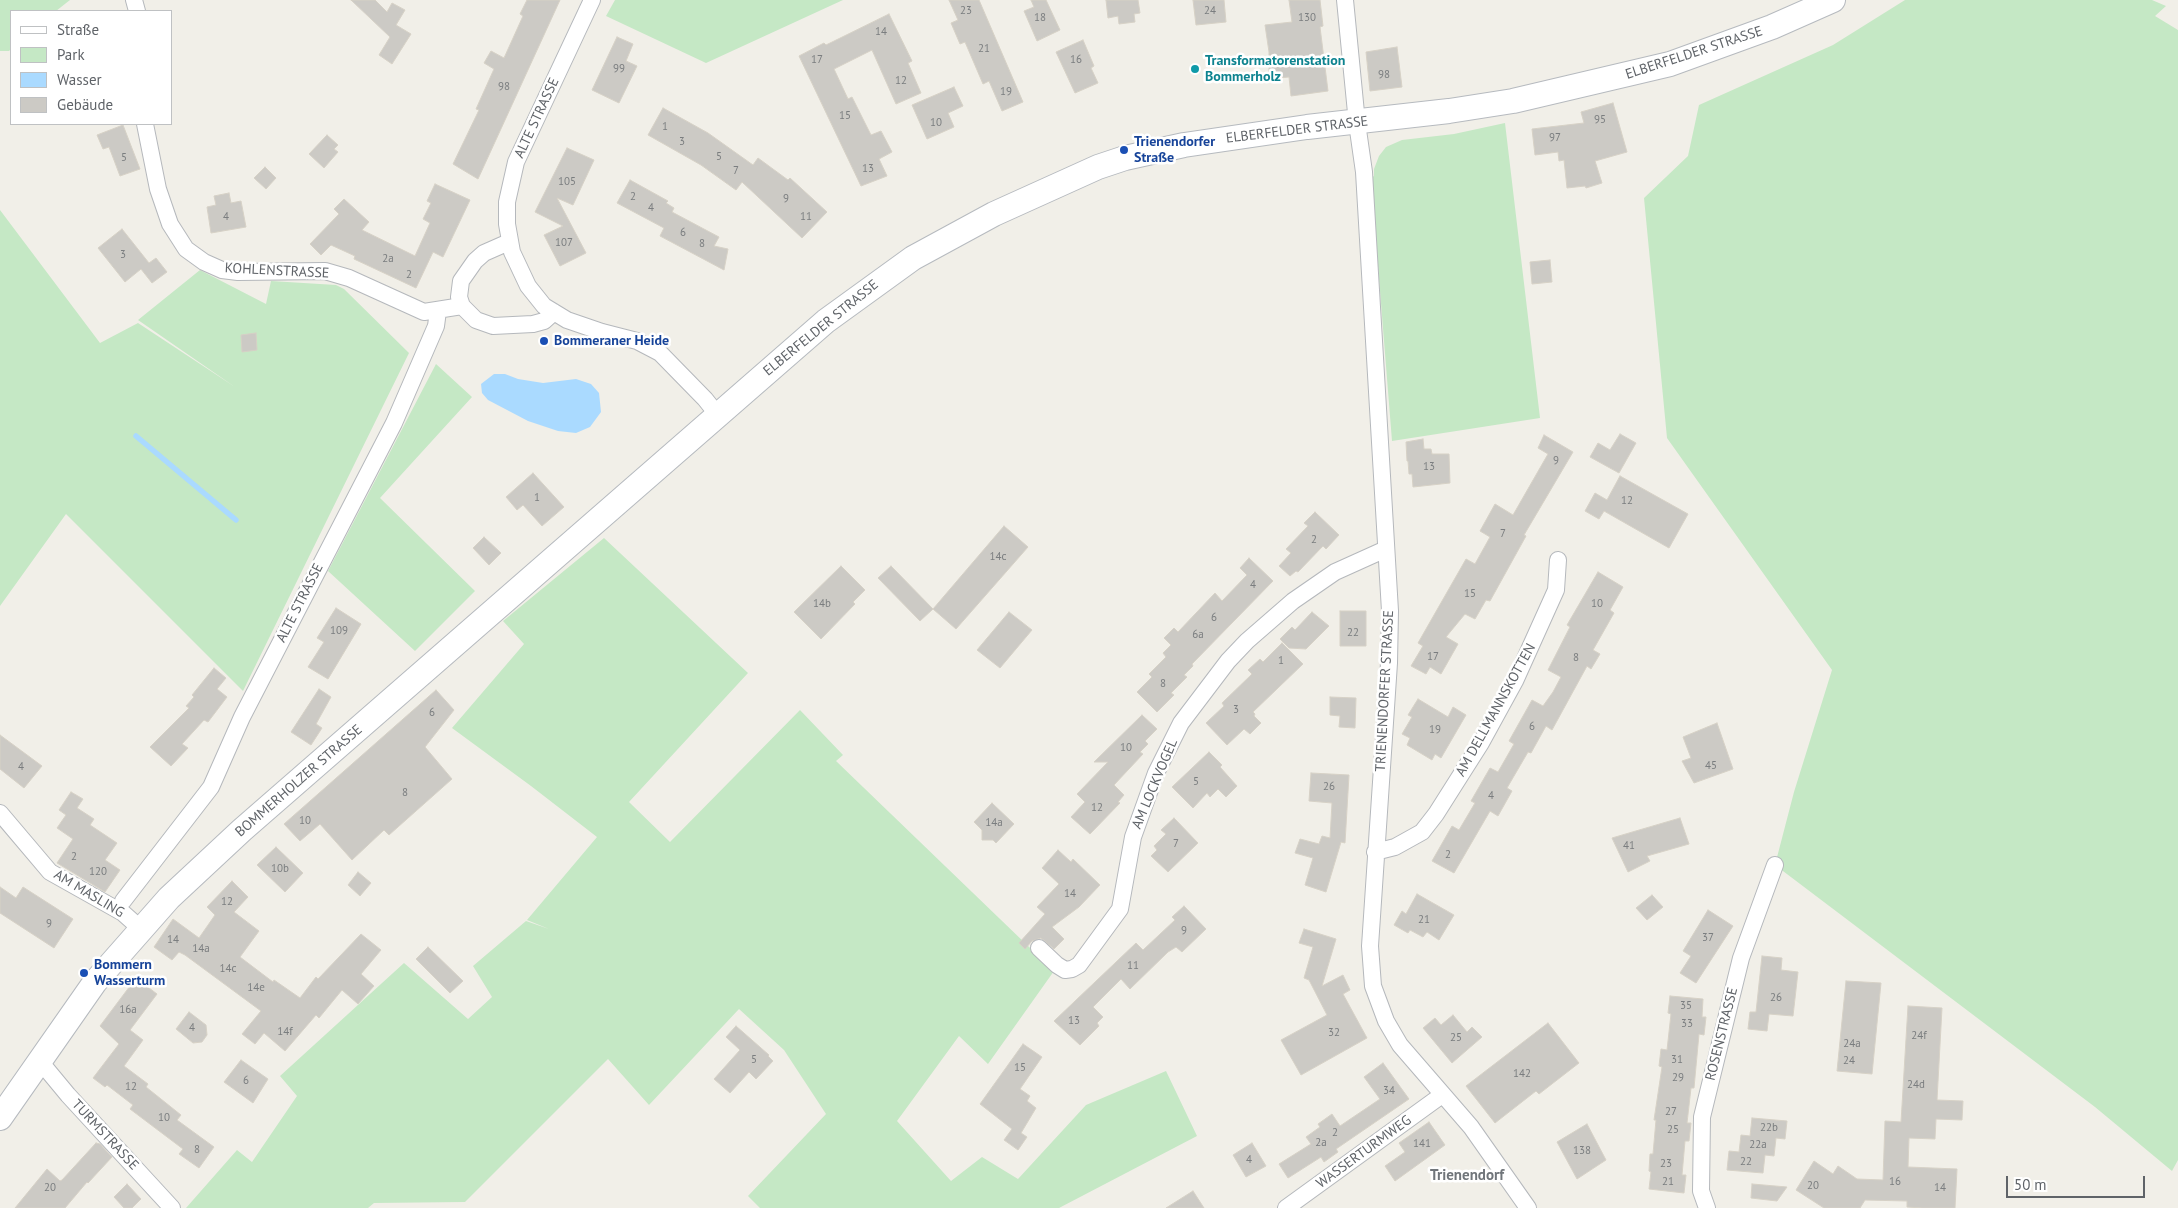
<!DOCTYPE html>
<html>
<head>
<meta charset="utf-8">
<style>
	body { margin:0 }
	#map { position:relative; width:2178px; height:1208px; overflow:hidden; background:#f1efe8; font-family:"PT Sans",sans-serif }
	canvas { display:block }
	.legend { position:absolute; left:10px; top:10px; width:162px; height:115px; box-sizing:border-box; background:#fff; border:1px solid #bfc1c3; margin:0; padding:6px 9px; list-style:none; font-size:15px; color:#5f6368 }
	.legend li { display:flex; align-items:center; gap:10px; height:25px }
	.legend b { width:25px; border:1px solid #bfc1c3 }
	.scale { position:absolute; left:2006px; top:1176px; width:139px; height:22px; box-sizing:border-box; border:2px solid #5f6368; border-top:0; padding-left:6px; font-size:15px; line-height:18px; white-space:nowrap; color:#5f6368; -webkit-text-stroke:4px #fff; paint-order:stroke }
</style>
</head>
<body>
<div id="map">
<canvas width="2178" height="1208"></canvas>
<ul class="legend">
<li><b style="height:6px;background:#fff"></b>Straße</li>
<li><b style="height:14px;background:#c5e8c5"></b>Park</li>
<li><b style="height:14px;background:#aadaff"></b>Wasser</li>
<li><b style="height:14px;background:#cccac5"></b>Gebäude</li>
</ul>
<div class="scale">50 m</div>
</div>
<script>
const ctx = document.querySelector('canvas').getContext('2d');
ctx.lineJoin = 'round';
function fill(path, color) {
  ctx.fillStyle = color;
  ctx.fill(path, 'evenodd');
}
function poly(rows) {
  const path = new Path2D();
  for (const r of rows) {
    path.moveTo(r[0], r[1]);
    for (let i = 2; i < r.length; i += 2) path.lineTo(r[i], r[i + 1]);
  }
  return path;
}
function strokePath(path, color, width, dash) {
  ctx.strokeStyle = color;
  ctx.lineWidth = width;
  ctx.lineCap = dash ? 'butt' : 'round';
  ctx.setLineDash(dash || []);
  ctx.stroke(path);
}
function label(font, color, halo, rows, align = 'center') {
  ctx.font = font + ' "PT Sans",sans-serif';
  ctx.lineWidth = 5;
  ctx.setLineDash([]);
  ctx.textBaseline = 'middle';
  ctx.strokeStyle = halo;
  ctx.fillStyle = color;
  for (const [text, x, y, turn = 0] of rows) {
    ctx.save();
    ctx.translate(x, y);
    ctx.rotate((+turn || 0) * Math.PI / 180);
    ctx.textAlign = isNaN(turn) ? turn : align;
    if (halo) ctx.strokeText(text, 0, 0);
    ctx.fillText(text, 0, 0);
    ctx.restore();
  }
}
fill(poly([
	[0,0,70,0,56,11,11,11,11,49,9,51,0,51],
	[615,0,843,0,706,63,606,16],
	[1905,0,2152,0,2166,6,2155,16,2178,30,2178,1160,2172,1171,2095,1107,1775,865,1794,792,1832,670,1667,438,1644,198,1688,156,1699,105,1833,45],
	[1505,123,1540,418,1392,441,1371,178,1374,176,1374,169,1379,156,1386,147,1402,140,1454,134],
	[0,210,100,343,138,323,235,387,138,320,200,270,266,304,271,281,336,285,344,289,409,353,243,691,66,514,0,606],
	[436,364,472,397,380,498,475,591,415,651,328,571],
	[604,538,748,673,629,802,670,842,800,710,843,755,836,761,1054,971,988,1064,959,1036,897,1121,951,1181,982,1157,1018,1179,1086,1105,1166,1071,1197,1136,1059,1208,760,1208,748,1196,826,1114,784,1050,739,1009,649,1105,608,1059,465,1202,374,1203,368,1208,186,1208,237,1150,252,1162,297,1096,280,1076,404,963,468,1019,492,997,473,966,526,921,549,929,527,920,597,837,531,786,452,728,524,644,503,621]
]), '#c5e8c5');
fill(poly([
	[494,374,505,374,518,379,543,383,576,379,591,384,599,393,601,412,590,427,576,433,558,431,528,421,488,400,482,393,481,384]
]), '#aadaff');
strokePath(poly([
	[136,436,236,520]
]), '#aadaff', 5.5);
const building = poly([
	[351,0,375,0,387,12,392,3,405,10,396,25,411,34,392,64,379,55,390,37,351,0],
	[527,0,560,0,478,179,453,164,479,110,476,109,494,69,484,63,491,51,504,58,523,16,520,14,527,0],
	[949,0,979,0,1023,102,1002,111,989,81,983,84,965,42,960,44,951,23,958,20,949,0],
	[1031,0,1046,0,1060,30,1037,41,1024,11,1034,7,1031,0],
	[1106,0,1138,0,1140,13,1134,14,1135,22,1119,24,1118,16,1108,18,1106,0],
	[1193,0,1224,0,1226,22,1196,25,1193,0],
	[1289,0,1320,0,1323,26,1320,27,1328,91,1291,96,1289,77,1269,79,1269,52,1265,25,1292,22,1289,0],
	[889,14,912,61,908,63,921,93,896,104,872,50,834,69,848,99,852,97,871,135,881,131,892,152,879,159,887,176,861,186,799,56,824,43,826,45,889,14],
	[617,37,633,44,626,61,637,66,619,103,592,90,617,37],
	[1083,40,1094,66,1091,68,1098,83,1075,93,1056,52,1083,40],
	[1397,47,1402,87,1370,91,1366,52,1397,47],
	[954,87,963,106,948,113,954,127,927,139,912,105,954,87],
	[1613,103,1627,152,1595,161,1602,183,1586,188,1585,186,1567,188,1564,160,1559,161,1558,152,1535,155,1532,129,1584,123,1581,112,1613,103],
	[663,108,708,133,753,165,758,158,788,180,790,178,827,212,802,238,742,182,736,190,701,165,648,135,663,108],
	[123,125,140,169,120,176,109,147,103,149,97,135,123,125],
	[327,135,338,145,334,149,338,152,324,168,309,154,327,135],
	[567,148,594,160,573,205,557,198,586,253,560,266,544,235,563,226,535,212,567,148],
	[265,167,276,178,266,189,254,178,265,167],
	[630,180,668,201,666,203,674,208,672,212,719,237,714,246,728,249,724,270,660,236,664,228,617,203,630,180],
	[435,184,470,200,443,257,433,252,416,288,354,259,355,256,331,245,321,255,310,244,339,214,334,209,344,199,369,222,362,230,415,256,430,223,423,219,431,203,427,201,435,184],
	[229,193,231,203,241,201,246,227,211,233,207,207,216,205,214,196,229,193],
	[122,229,149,263,156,258,167,272,152,283,141,269,125,282,98,248,122,229],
	[1550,260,1552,282,1532,284,1530,262,1550,260],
	[256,333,257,350,242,352,241,335,256,333],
	[1620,434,1636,443,1619,473,1590,457,1598,443,1610,450,1620,434],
	[1544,435,1573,452,1524,535,1526,536,1490,601,1486,600,1475,619,1465,614,1446,637,1458,644,1441,674,1430,667,1426,674,1411,666,1423,646,1418,643,1466,559,1475,564,1490,537,1480,531,1495,504,1513,515,1548,454,1538,448,1544,435],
	[1423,439,1424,449,1431,449,1432,454,1449,454,1450,483,1413,487,1412,474,1409,474,1408,461,1407,461,1406,442,1423,439],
	[533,473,564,507,542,526,523,505,517,510,506,497,533,473],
	[1620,476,1688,514,1669,548,1604,511,1599,519,1585,511,1595,493,1607,500,1620,476],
	[1315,512,1339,535,1326,549,1323,546,1298,572,1296,571,1290,576,1279,566,1291,553,1286,549,1308,526,1304,523,1315,512],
	[1004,526,1028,547,956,629,933,609,1004,526],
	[484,537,501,553,489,565,473,548,484,537],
	[1249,558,1273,581,1192,664,1193,666,1184,675,1187,677,1171,693,1174,695,1157,712,1137,692,1152,677,1149,674,1166,657,1163,653,1171,645,1164,638,1174,628,1178,632,1215,593,1222,601,1247,575,1240,568,1249,558],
	[841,566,865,590,853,602,855,604,821,639,794,612,841,566],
	[891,566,933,609,920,621,878,578,891,566],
	[1598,572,1623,587,1610,610,1614,613,1593,650,1600,654,1591,669,1587,666,1552,730,1546,726,1531,753,1528,752,1507,788,1512,791,1498,816,1490,811,1454,873,1432,861,1452,826,1459,830,1475,803,1471,801,1490,768,1498,772,1514,744,1509,741,1532,700,1543,706,1553,692,1561,677,1548,670,1570,627,1567,625,1598,572],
	[336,608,361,624,328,679,308,667,324,642,317,638,336,608],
	[1340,611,1366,611,1366,646,1340,646,1340,611],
	[1009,612,1032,630,1000,668,977,650,1009,612],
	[1312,612,1329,626,1306,649,1289,648,1280,639,1292,627,1295,630,1312,612],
	[1282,643,1303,664,1253,712,1255,714,1254,716,1261,723,1250,734,1244,729,1227,745,1206,723,1224,706,1222,703,1252,674,1248,670,1260,659,1263,662,1282,643],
	[214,668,226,678,217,689,227,697,208,722,204,720,182,744,188,748,171,766,150,747,189,708,186,706,194,697,192,695,214,668],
	[319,689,331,697,316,724,322,728,311,745,291,732,319,689],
	[436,690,454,710,425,747,452,779,389,835,384,830,352,860,320,824,300,841,284,824,436,690],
	[1330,697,1356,698,1355,728,1339,727,1340,716,1330,715,1330,697],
	[1418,699,1448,717,1453,707,1466,715,1441,758,1435,754,1432,760,1407,745,1410,738,1402,734,1412,717,1408,715,1418,699],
	[1142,715,1157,729,1145,741,1148,744,1140,752,1143,754,1114,785,1124,795,1118,802,1120,803,1090,834,1071,817,1085,802,1077,794,1108,762,1094,762,1142,715],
	[1717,723,1733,769,1694,783,1682,761,1691,758,1683,737,1717,723],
	[0,735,42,766,24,788,0,769,0,735],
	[1209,752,1222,765,1220,767,1237,786,1226,797,1218,789,1210,797,1207,793,1193,808,1172,787,1209,752],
	[1311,773,1349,775,1345,843,1341,842,1326,892,1305,885,1313,858,1295,853,1300,839,1319,844,1322,836,1330,838,1332,803,1309,801,1311,773],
	[71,792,83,799,77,808,94,819,90,825,117,843,105,860,120,870,105,892,57,863,73,839,57,828,66,815,59,810,71,792],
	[992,803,1014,824,996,843,993,840,982,840,982,830,974,822,992,803],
	[1174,818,1198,843,1168,872,1151,856,1157,850,1154,846,1166,834,1161,830,1174,818],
	[1680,818,1689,844,1647,856,1650,861,1628,872,1612,838,1680,818],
	[276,847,303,873,285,892,257,865,276,847],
	[1058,850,1071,862,1073,859,1100,885,1079,907,1052,927,1064,939,1054,949,1041,938,1032,941,1025,949,1019,943,1045,914,1037,907,1059,884,1042,868,1058,850],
	[358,872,371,883,360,896,348,885,358,872],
	[232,881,248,897,234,912,259,931,240,957,273,982,274,980,300,998,316,977,318,979,361,934,381,950,361,974,374,986,358,1004,342,990,319,1018,316,1015,285,1051,264,1033,255,1044,242,1034,261,1011,185,955,179,952,172,960,154,947,173,919,199,938,215,915,207,907,232,881],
	[0,887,16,898,23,887,73,919,54,948,0,913,0,887],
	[1417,894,1454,915,1439,940,1427,932,1423,937,1410,930,1408,933,1394,925,1402,911,1406,914,1417,894],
	[1652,895,1663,907,1647,920,1636,908,1652,895],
	[1184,906,1206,929,1182,952,1176,947,1168,952,1130,989,1121,979,1093,1007,1103,1017,1097,1023,1099,1026,1080,1045,1054,1021,1136,943,1143,950,1175,920,1172,917,1184,906],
	[1708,910,1733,926,1696,983,1680,973,1691,956,1683,951,1708,910],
	[1304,929,1336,939,1322,986,1343,975,1350,990,1343,994,1367,1038,1301,1075,1281,1040,1327,1015,1309,980,1304,978,1313,947,1299,943,1304,929],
	[428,947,463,981,450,993,416,959,428,947],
	[1762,956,1782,958,1781,970,1798,972,1793,1016,1769,1014,1767,1031,1748,1029,1750,1012,1756,1012,1762,956],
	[136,978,157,994,130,1030,143,1040,124,1066,148,1084,146,1087,181,1115,177,1120,214,1147,199,1168,179,1154,183,1149,130,1109,133,1105,107,1085,105,1087,93,1078,119,1044,100,1026,136,978],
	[1846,981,1881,983,1872,1074,1837,1071,1846,981],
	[1670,996,1703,999,1702,1017,1706,1017,1704,1035,1699,1034,1694,1088,1691,1088,1687,1123,1691,1123,1689,1141,1685,1141,1682,1175,1686,1175,1684,1193,1649,1189,1651,1172,1649,1171,1650,1154,1653,1154,1656,1120,1654,1120,1662,1067,1659,1066,1661,1049,1667,1050,1671,1014,1668,1013,1670,996],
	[1908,1006,1942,1008,1937,1100,1963,1101,1962,1120,1936,1119,1935,1139,1909,1138,1908,1167,1957,1169,1955,1208,1922,1208,1907,1207,1907,1201,1865,1200,1860,1208,1824,1208,1796,1190,1814,1161,1833,1174,1838,1166,1857,1179,1883,1180,1885,1121,1901,1122,1908,1006],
	[189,1012,206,1025,207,1035,202,1042,193,1043,176,1029,189,1012],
	[1453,1015,1467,1032,1472,1027,1482,1037,1452,1063,1423,1028,1435,1018,1441,1025,1453,1015],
	[1548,1023,1579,1063,1539,1094,1536,1091,1495,1123,1466,1086,1548,1023],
	[736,1026,769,1055,768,1056,773,1061,756,1079,749,1072,730,1093,714,1079,740,1050,726,1037,736,1026],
	[1023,1044,1042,1057,1020,1089,1030,1096,1027,1101,1036,1108,1021,1133,1027,1137,1018,1150,1004,1140,1012,1129,980,1104,1023,1044],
	[241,1060,268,1079,253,1103,224,1082,241,1060],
	[1383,1063,1409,1099,1336,1149,1338,1152,1324,1162,1321,1157,1288,1178,1279,1164,1311,1144,1306,1137,1320,1127,1318,1124,1332,1114,1340,1126,1380,1099,1364,1077,1383,1063],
	[1752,1118,1787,1121,1785,1139,1776,1138,1774,1156,1765,1155,1763,1173,1727,1170,1729,1151,1739,1152,1741,1135,1750,1136,1752,1118],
	[1429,1122,1445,1145,1395,1181,1385,1166,1405,1152,1399,1143,1429,1122],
	[1587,1124,1606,1160,1577,1179,1557,1142,1587,1124],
	[96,1143,100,1144,112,1157,88,1183,87,1182,65,1208,15,1208,47,1169,60,1181,62,1180,96,1143],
	[1252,1143,1266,1166,1246,1177,1233,1155,1252,1143],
	[127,1184,141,1199,132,1208,124,1208,114,1197,127,1184],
	[1752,1184,1787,1187,1777,1201,1751,1198,1752,1184],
	[1193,1191,1204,1208,1166,1208,1193,1191]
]);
fill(building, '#cccac5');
strokePath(building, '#d6d1c6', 1);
const street = poly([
	[134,0,137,11],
	[592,0,516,162,507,202,507,224,512,252,528,286,544,306,567,320,602,332,637,341,660,353,705,399,717,414],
	[1345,0,1357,123,1364,172,1390,611,1389,663,1370,946,1373,986,1386,1021,1400,1045,1471,1127,1528,1208],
	[145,124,158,189,170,224,186,249,204,262,222,270,238,272,325,271,349,278,424,312,462,306],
	[509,242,484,253,475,261,461,281,459,297,462,306,476,320,493,326,533,324,544,321,554,312],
	[0,813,50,872,123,913,141,929],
	[1375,852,1395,847,1422,832,1436,814,1481,743,1515,681,1556,590,1558,560],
	[123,901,211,787,242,717,394,423,436,326,438,311],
	[1039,948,1057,965,1065,970,1072,969,1079,965,1120,909,1133,837,1156,773,1181,723,1228,661,1247,641,1293,601,1335,572,1386,549],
	[39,1060,68,1095,172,1208],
	[1286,1208,1442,1095],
	[1707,1208,1701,1191,1702,1117,1741,958,1775,865]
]);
const secondary = poly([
	[0,1118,95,982,169,898,242,830,826,321,913,258,994,214,1098,167,1125,158,1184,145,1307,127,1449,111,1513,101,1670,64,1772,27,1833,0]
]);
strokePath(street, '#b5b8bc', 18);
strokePath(secondary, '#b6babf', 26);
strokePath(street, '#fff', 16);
strokePath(secondary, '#fff', 24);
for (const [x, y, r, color] of [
	[1195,69,5,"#0f9aa8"],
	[1124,150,5,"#1a4fb4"],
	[544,341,5,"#1a4fb4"],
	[84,973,5,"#1a4fb4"]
]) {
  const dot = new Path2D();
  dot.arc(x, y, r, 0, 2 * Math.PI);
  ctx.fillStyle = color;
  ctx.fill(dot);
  strokePath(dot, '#fff', 2);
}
label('11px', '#7a7d7f', null, [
	["23",966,11],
	["24",1210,11],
	["18",1040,18],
	["130",1307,18],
	["14",881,32],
	["21",984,49],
	["17",817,60],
	["16",1076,60],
	["99",619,69],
	["98",1384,75],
	["12",901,81],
	["98",504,87],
	["19",1006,92],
	["15",845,116],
	["95",1600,120],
	["10",936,123],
	["1",665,127],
	["97",1555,138],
	["3",682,142],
	["5",719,157],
	["5",124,158],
	["13",868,169],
	["7",736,171],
	["105",567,182],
	["2",633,197],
	["9",786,199],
	["4",651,208],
	["4",226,217],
	["11",806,217],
	["6",683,233],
	["107",564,243],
	["8",702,244],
	["3",123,255],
	["2a",388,259],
	["2",409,275],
	["9",1556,461],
	["13",1429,467],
	["1",537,498],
	["12",1627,501],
	["7",1503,534],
	["2",1314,540],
	["14c",998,557],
	["4",1253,585],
	["15",1470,594],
	["14b",822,604],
	["10",1597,604],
	["6",1214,618],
	["109",339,631],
	["22",1353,633],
	["6a",1198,635],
	["17",1433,657],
	["8",1576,658],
	["1",1281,661],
	["8",1163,684],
	["3",1236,710],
	["6",432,713],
	["6",1532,727],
	["19",1435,730],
	["10",1126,748],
	["45",1711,766],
	["4",21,767],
	["5",1196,782],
	["26",1329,787],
	["8",405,793],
	["4",1491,796],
	["12",1097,808],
	["10",305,821],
	["14a",994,823],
	["7",1176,844],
	["41",1629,846],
	["2",1448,855],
	["2",74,857],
	["10b",280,869],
	["120",98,872],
	["14",1070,894],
	["12",227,902],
	["21",1424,920],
	["9",49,924],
	["9",1184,931],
	["37",1708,938],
	["14",173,940],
	["14a",201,949],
	["11",1133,966],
	["14c",228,969],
	["14e",256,988],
	["26",1776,998],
	["35",1686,1006],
	["16a",128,1010],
	["13",1074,1021],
	["33",1687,1024],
	["4",192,1028],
	["14f",285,1032],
	["32",1334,1033],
	["24f",1919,1036],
	["25",1456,1038],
	["24a",1852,1044],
	["5",754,1060],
	["31",1677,1060],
	["24",1849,1061],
	["15",1020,1068],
	["142",1522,1074],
	["29",1678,1078],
	["6",246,1081],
	["24d",1916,1085],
	["12",131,1087],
	["34",1389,1091],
	["27",1671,1112],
	["10",164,1118],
	["22b",1769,1128],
	["25",1673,1130],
	["2",1335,1133],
	["2a",1321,1143],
	["141",1422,1144],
	["22a",1758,1145],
	["8",197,1150],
	["138",1582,1151],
	["4",1249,1160],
	["22",1746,1162],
	["23",1666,1164],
	["21",1668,1182],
	["16",1895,1182],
	["20",1813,1186],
	["20",50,1188],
	["14",1940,1188]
]);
label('14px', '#5f6368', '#fff', [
	["ELBERFELDER STRASSE",1694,53,-18],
	["ALTE STRASSE",537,118,-65],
	["ELBERFELDER STRASSE",1297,130,-7],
	["KOHLENSTRASSE",277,271,3],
	["ELBERFELDER STRASSE",821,328,-39],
	["ALTE STRASSE",300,603,-63],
	["TRIENENDORFER STRASSE",1385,691,-87],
	["AM DELLMANNSKOTTEN",1496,710,-61],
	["BOMMERHOLZER STRASSE",299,781,-41],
	["AM LOCKVOGEL",1155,784,-67],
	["AM MASLING",89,894,31],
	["ROSENSTRASSE",1722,1034,-76],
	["TURMSTRASSE",105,1135,47],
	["WASSERTURMWEG",1364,1152,-36]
]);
label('bold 14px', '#0d838f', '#fff', [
	["Transformatorenstation",1205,61],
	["Bommerholz",1205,77]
], 'left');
label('bold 14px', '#164399', '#fff', [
	["Trienendorfer",1134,142],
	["Straße",1134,158],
	["Bommeraner Heide",554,341],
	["Bommern",94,965],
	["Wasserturm",94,981]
], 'left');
label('bold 15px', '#70757a', '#fff', [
	["Trienendorf",1467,1176]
]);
</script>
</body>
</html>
